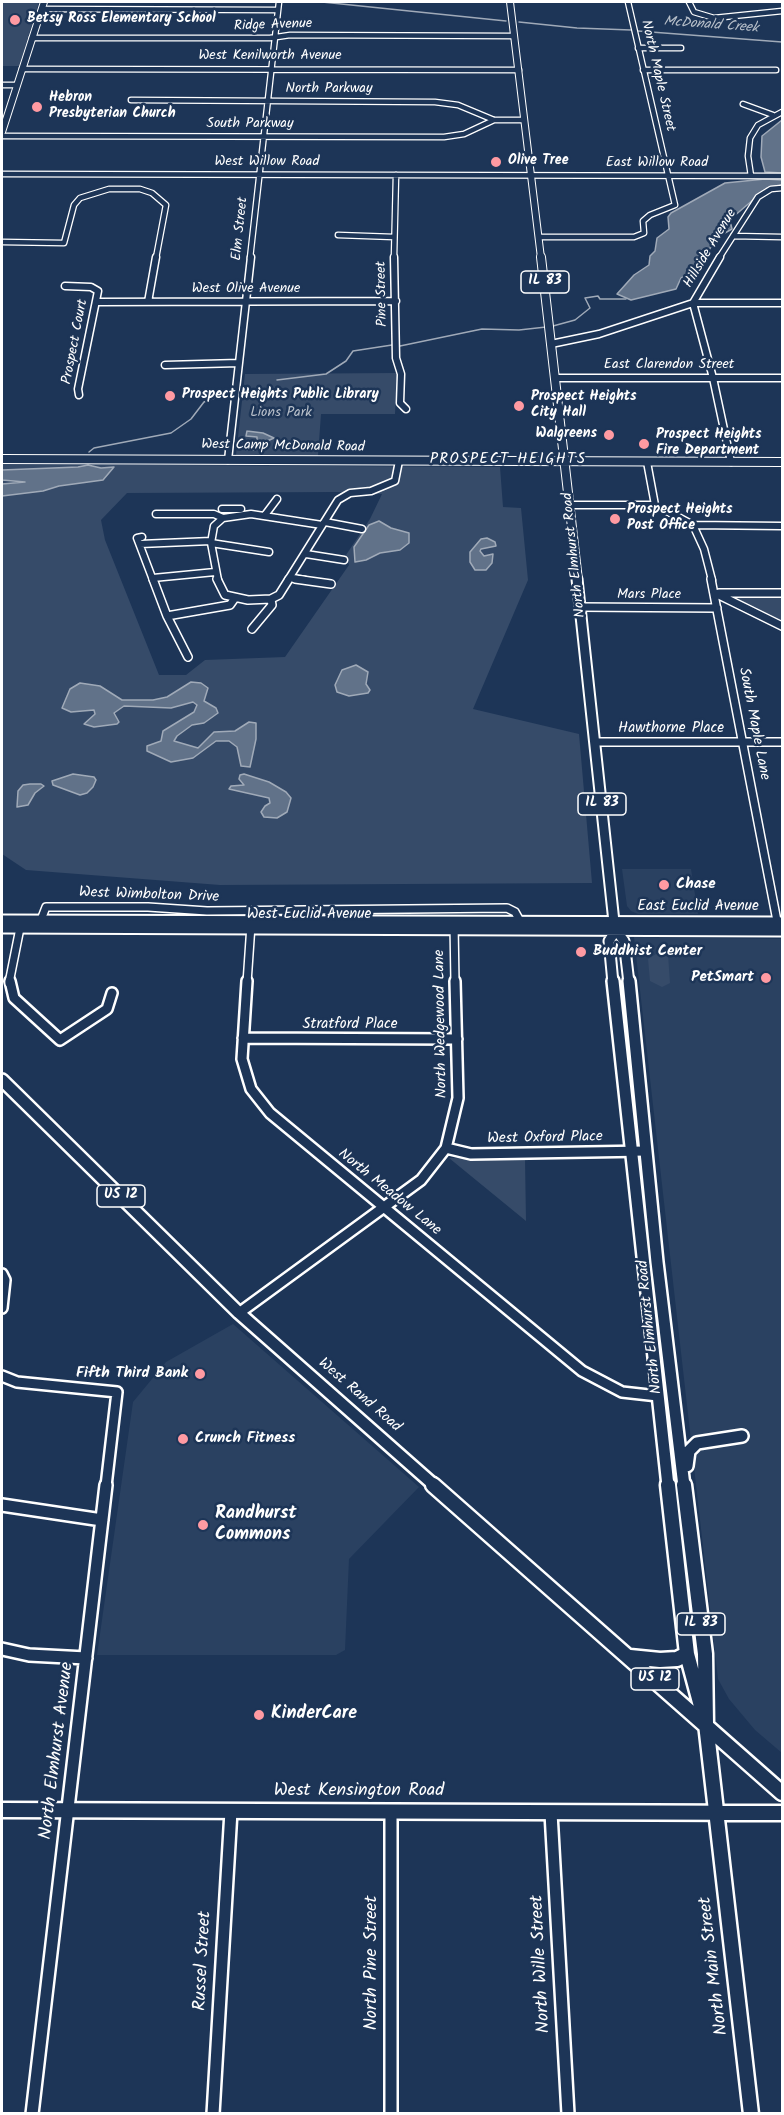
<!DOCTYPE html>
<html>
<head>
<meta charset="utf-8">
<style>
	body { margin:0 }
	#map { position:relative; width:784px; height:2115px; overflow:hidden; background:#1d3557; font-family:Kalam,sans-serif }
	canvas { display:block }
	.frame { position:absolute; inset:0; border:3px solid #fff; pointer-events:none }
</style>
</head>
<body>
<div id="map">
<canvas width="784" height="2115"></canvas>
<div class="frame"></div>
</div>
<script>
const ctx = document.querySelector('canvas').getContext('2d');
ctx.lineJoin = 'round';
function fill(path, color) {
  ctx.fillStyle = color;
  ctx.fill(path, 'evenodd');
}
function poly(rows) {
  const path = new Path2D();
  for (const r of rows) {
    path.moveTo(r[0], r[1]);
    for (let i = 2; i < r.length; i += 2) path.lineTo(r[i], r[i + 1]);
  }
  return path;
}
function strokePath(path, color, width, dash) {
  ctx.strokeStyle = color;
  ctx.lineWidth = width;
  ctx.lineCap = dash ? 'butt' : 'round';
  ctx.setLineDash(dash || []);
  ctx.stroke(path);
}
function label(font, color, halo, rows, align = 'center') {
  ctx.font = font + ' Kalam,sans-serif';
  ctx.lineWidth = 5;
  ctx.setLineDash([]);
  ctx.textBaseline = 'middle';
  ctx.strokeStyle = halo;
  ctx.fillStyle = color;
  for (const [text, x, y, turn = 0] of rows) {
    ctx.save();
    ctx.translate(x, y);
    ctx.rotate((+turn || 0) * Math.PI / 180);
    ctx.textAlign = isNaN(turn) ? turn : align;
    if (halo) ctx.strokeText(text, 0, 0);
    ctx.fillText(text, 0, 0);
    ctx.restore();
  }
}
fill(poly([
	[622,869,691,869,698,914,638,914,631,911,627,906],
	[634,937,782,939,782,1753,755,1730,729,1699,718,1679],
	[233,1324,419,1487,349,1559,345,1650,336,1655,97,1655,133,1402,166,1362]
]), '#2a4161');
fill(poly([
	[2,2,39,2,19,66,2,66],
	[397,373,395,414,321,414,318,456,236,455,245,374],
	[2,464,500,467,503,507,521,508,528,580,473,709,579,734,592,883,220,885,26,870,2,854],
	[337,492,382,494,370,519,346,555,349,565,285,657,205,660,186,675,159,675,105,540,101,520,127,493],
	[730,594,782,594,782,623,728,597],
	[661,951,668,954,670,983,662,987,650,981,648,959],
	[449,1158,525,1159,526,1221]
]), '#364b69');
const water = poly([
	[782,120,782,173,765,172,761,157,762,136,782,120],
	[765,179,782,180,782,185,767,188,733,217,730,221,732,229,716,238,705,257,694,269,681,278,676,289,631,300,617,294,634,275,649,265,650,256,655,251,657,238,669,229,668,217,671,213,725,183,765,179],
	[247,431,263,433,274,438,265,442,265,450,245,450,246,441,257,444,257,437,246,436,247,431],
	[88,465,101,468,114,467,103,480,59,486,43,491,2,496,2,484,25,482,2,480,2,470,78,467,88,465],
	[379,521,391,528,409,533,409,543,400,550,380,553,366,560,355,562,354,547,369,525,379,521],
	[487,538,495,542,496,546,481,549,480,551,484,556,493,554,492,563,486,570,475,570,470,562,470,552,481,539,487,538],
	[356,665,368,672,366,684,370,690,368,693,349,696,337,692,335,685,342,670,356,665],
	[191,682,201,683,208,688,204,701,216,708,218,713,204,723,192,725,177,736,174,741,198,748,214,732,235,731,249,722,256,723,256,739,250,767,241,766,237,747,229,741,216,741,193,758,171,762,147,751,147,746,161,741,163,731,194,712,197,705,193,702,171,708,124,706,114,713,119,722,117,724,94,727,84,724,95,714,94,710,71,712,62,708,70,689,80,683,100,686,122,700,153,700,167,697,191,682],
	[73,774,94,777,96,780,93,787,87,793,80,795,53,785,52,781,73,774],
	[244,774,269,782,286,792,291,798,287,812,277,818,264,817,261,812,265,806,270,803,269,798,229,789,231,786,244,785,239,779,240,775,244,774],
	[30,784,41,784,44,786,35,793,28,805,17,807,18,791,23,785,30,784]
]);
fill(water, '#617289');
strokePath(water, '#a0aab8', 1.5);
strokePath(poly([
	[322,2,506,21],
	[519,22,577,28,631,30],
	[638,31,782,42],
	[553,326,575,320,590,308,585,298,598,296,600,299,626,299],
	[400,346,482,329,519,330,546,327],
	[277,380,326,374,346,361,353,351,392,345],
	[89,452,94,448,171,433,191,419,204,402,231,392]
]), '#a0aab8', 1.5);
const minorFar4 = poly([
	[689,2,694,12,714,18,782,11],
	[42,9,278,10],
	[32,38,270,38,290,35,514,36],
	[638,48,681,48],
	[22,69,519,70],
	[643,70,776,70],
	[2,85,16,85],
	[131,100,435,102,458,105,494,120,524,120],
	[743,104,773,115],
	[2,136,444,137,464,134,494,120],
	[2,174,782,176],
	[751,176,748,156,750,138,758,125,782,112],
	[338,235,394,237],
	[733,236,782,237],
	[540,237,634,237,644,233,643,221,650,215,675,205,628,2],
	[2,242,64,243,74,205,80,198,109,189,140,189,152,193,166,205,156,258],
	[250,258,279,2],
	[394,258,396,175],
	[719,258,758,197,771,189,782,188]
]);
const minorFar3 = poly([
	[394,257,396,358,401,374,400,403,406,409],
	[65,286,91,287,98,291,78,389,79,395],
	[97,302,396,301],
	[148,302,156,257],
	[551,344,599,334,693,303,720,257],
	[165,365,239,363],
	[556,378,782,378],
	[228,460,251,257],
	[731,462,713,378,693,303,782,303],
	[570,505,655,505,647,462],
	[222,509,241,509],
	[663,509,693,525,782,526],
	[156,514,214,514,223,518],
	[265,515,277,499],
	[325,522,362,529],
	[693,525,704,549,712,580],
	[142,537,137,538,153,580],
	[211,543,269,552],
	[140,544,211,541],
	[306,554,344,560],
	[153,578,215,572],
	[291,578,305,580],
	[218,580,211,543,214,526,223,518,251,514,322,525],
	[288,580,338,500,350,493,371,491,395,481,399,461]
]);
const minorFar2 = poly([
	[153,579,167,616,188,657],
	[217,579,225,595,248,600,271,599,279,595,289,579],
	[295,579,331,584],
	[711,579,778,926],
	[715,593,782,626],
	[719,593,782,593],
	[580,607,717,608],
	[167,616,230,605,235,598],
	[252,629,272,605,271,599],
	[595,742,782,742],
	[454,924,455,983],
	[39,925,46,907,148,907,207,911,507,908,515,912,520,921],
	[9,983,20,928],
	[247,983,251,925]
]);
const minorFar1 = poly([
	[10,981,14,998,60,1040,107,1009,112,993],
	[247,981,242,1059,251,1089,270,1113,582,1371,622,1392,658,1396],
	[243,1038,457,1039],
	[446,1148,471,1154,646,1151],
	[2,1274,5,1280,2,1308],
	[239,1313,421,1180,446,1148,458,1098,455,981],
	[2,1376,17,1382,117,1392,106,1486]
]);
const minor = poly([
	[2,1505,102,1520],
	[2,1649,29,1655,86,1658],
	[391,1812,391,2114],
	[551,1813,568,2114],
	[32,2114,106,1485],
	[213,2114,231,1811]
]);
const majorFar4 = poly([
	[510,2,541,258],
	[2,132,44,2]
]);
const majorFar3 = poly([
	[541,257,578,580],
	[2,459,782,462]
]);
const majorFar2 = poly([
	[577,579,614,922,616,930,624,941,629,983],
	[2,920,782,922],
	[2,928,782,931],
	[613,983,609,941,616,930]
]);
const majorFar1 = poly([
	[613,981,668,1486],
	[629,981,657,1262,684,1486],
	[2,1080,239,1313,435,1486],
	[687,1466,689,1451,697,1443,742,1436]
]);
const major = poly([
	[433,1485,782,1793],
	[668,1485,687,1654,701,1706],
	[684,1485,705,1654,706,1724,751,2114],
	[630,1657,660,1660,677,1659,687,1654],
	[2,1810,782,1813]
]);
strokePath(minorFar4, '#fff', 7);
strokePath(minorFar3, '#fff', 9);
strokePath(minorFar2, '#fff', 10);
strokePath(minorFar1, '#fff', 14);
strokePath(minor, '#fff', 16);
strokePath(majorFar4, '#fff', 8);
strokePath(majorFar3, '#fff', 10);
strokePath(majorFar2, '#fff', 13);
strokePath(majorFar1, '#fff', 16);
strokePath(major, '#fff', 19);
strokePath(minorFar4, '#1d3557', 4.5);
strokePath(minorFar3, '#1d3557', 6);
strokePath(minorFar2, '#1d3557', 7);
strokePath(minorFar1, '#1d3557', 9);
strokePath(minor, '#1d3557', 11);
strokePath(majorFar4, '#1d3557', 6);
strokePath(majorFar3, '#1d3557', 8);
strokePath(majorFar2, '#1d3557', 9);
strokePath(majorFar1, '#1d3557', 11);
strokePath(major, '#1d3557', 14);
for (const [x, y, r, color] of [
	[15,20,6,"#ff9aa2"],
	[37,107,6,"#ff9aa2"],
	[496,162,6,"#ff9aa2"],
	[170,396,6,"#ff9aa2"],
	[519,406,6,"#ff9aa2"],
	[609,435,6,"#ff9aa2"],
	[644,444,6,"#ff9aa2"],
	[615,519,6,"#ff9aa2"],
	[664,885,6,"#ff9aa2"],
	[581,952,6,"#ff9aa2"],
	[766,978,6,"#ff9aa2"],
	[200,1374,6,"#ff9aa2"],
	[183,1439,6,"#ff9aa2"],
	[203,1525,6,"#ff9aa2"],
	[259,1715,6,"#ff9aa2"]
]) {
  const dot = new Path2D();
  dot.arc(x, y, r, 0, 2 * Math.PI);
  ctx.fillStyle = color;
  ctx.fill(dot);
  strokePath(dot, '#1d3557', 2);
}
label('bold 14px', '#fff', '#1d3557', [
	["Betsy Ross Elementary School",27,20],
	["Hebron",49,99],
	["Presbyterian Church",49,115],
	["Olive Tree",508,162],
	["Prospect Heights Public Library",182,396],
	["Prospect Heights",531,398],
	["City Hall",531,414],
	["Walgreens",597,435,"right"],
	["Prospect Heights",656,436],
	["Fire Department",656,452],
	["Prospect Heights",627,511],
	["Post Office",627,527]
], 'left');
label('14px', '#fff', '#1d3557', [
	["Ridge Avenue",273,26,-2],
	["West Kenilworth Avenue",270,57],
	["North Maple Street",657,76,77],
	["North Parkway",329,90],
	["South Parkway",250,125],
	["West Willow Road",267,163],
	["East Willow Road",657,164],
	["Elm Street",241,229,-84],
	["Hillside Avenue",711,249,-59],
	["West Olive Avenue",246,290],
	["Pine Street",383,294,-91],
	["Prospect Court",76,342,-79],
	["East Clarendon Street",669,366],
	["West Camp McDonald Road",283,447,1],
	["North Elmhurst Road",575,555,-96],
	["Mars Place",649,596]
]);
label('italic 14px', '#b8c0ca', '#1d3557', [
	["McDonald Creek",711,26,4]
]);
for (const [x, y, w] of [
	[545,282,48],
	[602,804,48],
	[121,1196,48],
	[701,1624,48],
	[655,1679,48]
]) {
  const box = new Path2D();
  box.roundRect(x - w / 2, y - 11, w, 22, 4.5);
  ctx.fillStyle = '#1d3557';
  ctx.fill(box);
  strokePath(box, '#fff', 1.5);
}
label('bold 14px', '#fff', null, [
	["IL 83",545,282],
	["IL 83",602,804],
	["US 12",121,1196],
	["IL 83",701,1624],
	["US 12",655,1679]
]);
label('14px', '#b9c0ca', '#1d3557', [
	["Lions Park",281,414]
]);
ctx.letterSpacing = '1.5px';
label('15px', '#fff', '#1d3557', [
	["PROSPECT HEIGHTS",508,460]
]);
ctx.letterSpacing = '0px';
label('15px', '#fff', '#1d3557', [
	["South Maple Lane",753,724,79],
	["Hawthorne Place",671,729],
	["West Wimbolton Drive",149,896,2],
	["East Euclid Avenue",698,907],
	["West Euclid Avenue",309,915],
	["North Wedgewood Lane",442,1024,-91],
	["Stratford Place",350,1025],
	["West Oxford Place",545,1139,-1],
	["North Meadow Lane",389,1193,39],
	["North Elmhurst Road",651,1327,-96],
	["West Rand Road",359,1396,41]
]);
label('bold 15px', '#fff', '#1d3557', [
	["Chase",676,885],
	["Buddhist Center",593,952],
	["PetSmart",754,978,"right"],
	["Fifth Third Bank",188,1374,"right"],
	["Crunch Fitness",195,1439]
], 'left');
label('bold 18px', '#fff', '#1d3557', [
	["Randhurst",215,1515],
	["Commons",215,1536],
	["KinderCare",271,1715]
], 'left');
label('18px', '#fff', '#1d3557', [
	["North Elmhurst Avenue",58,1751,-83],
	["West Kensington Road",359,1792],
	["Russel Street",204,1961,-87],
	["North Pine Street",373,1963,-90],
	["North Wille Street",542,1964,-93],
	["North Main Street",715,1966,-97]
]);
</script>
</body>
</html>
